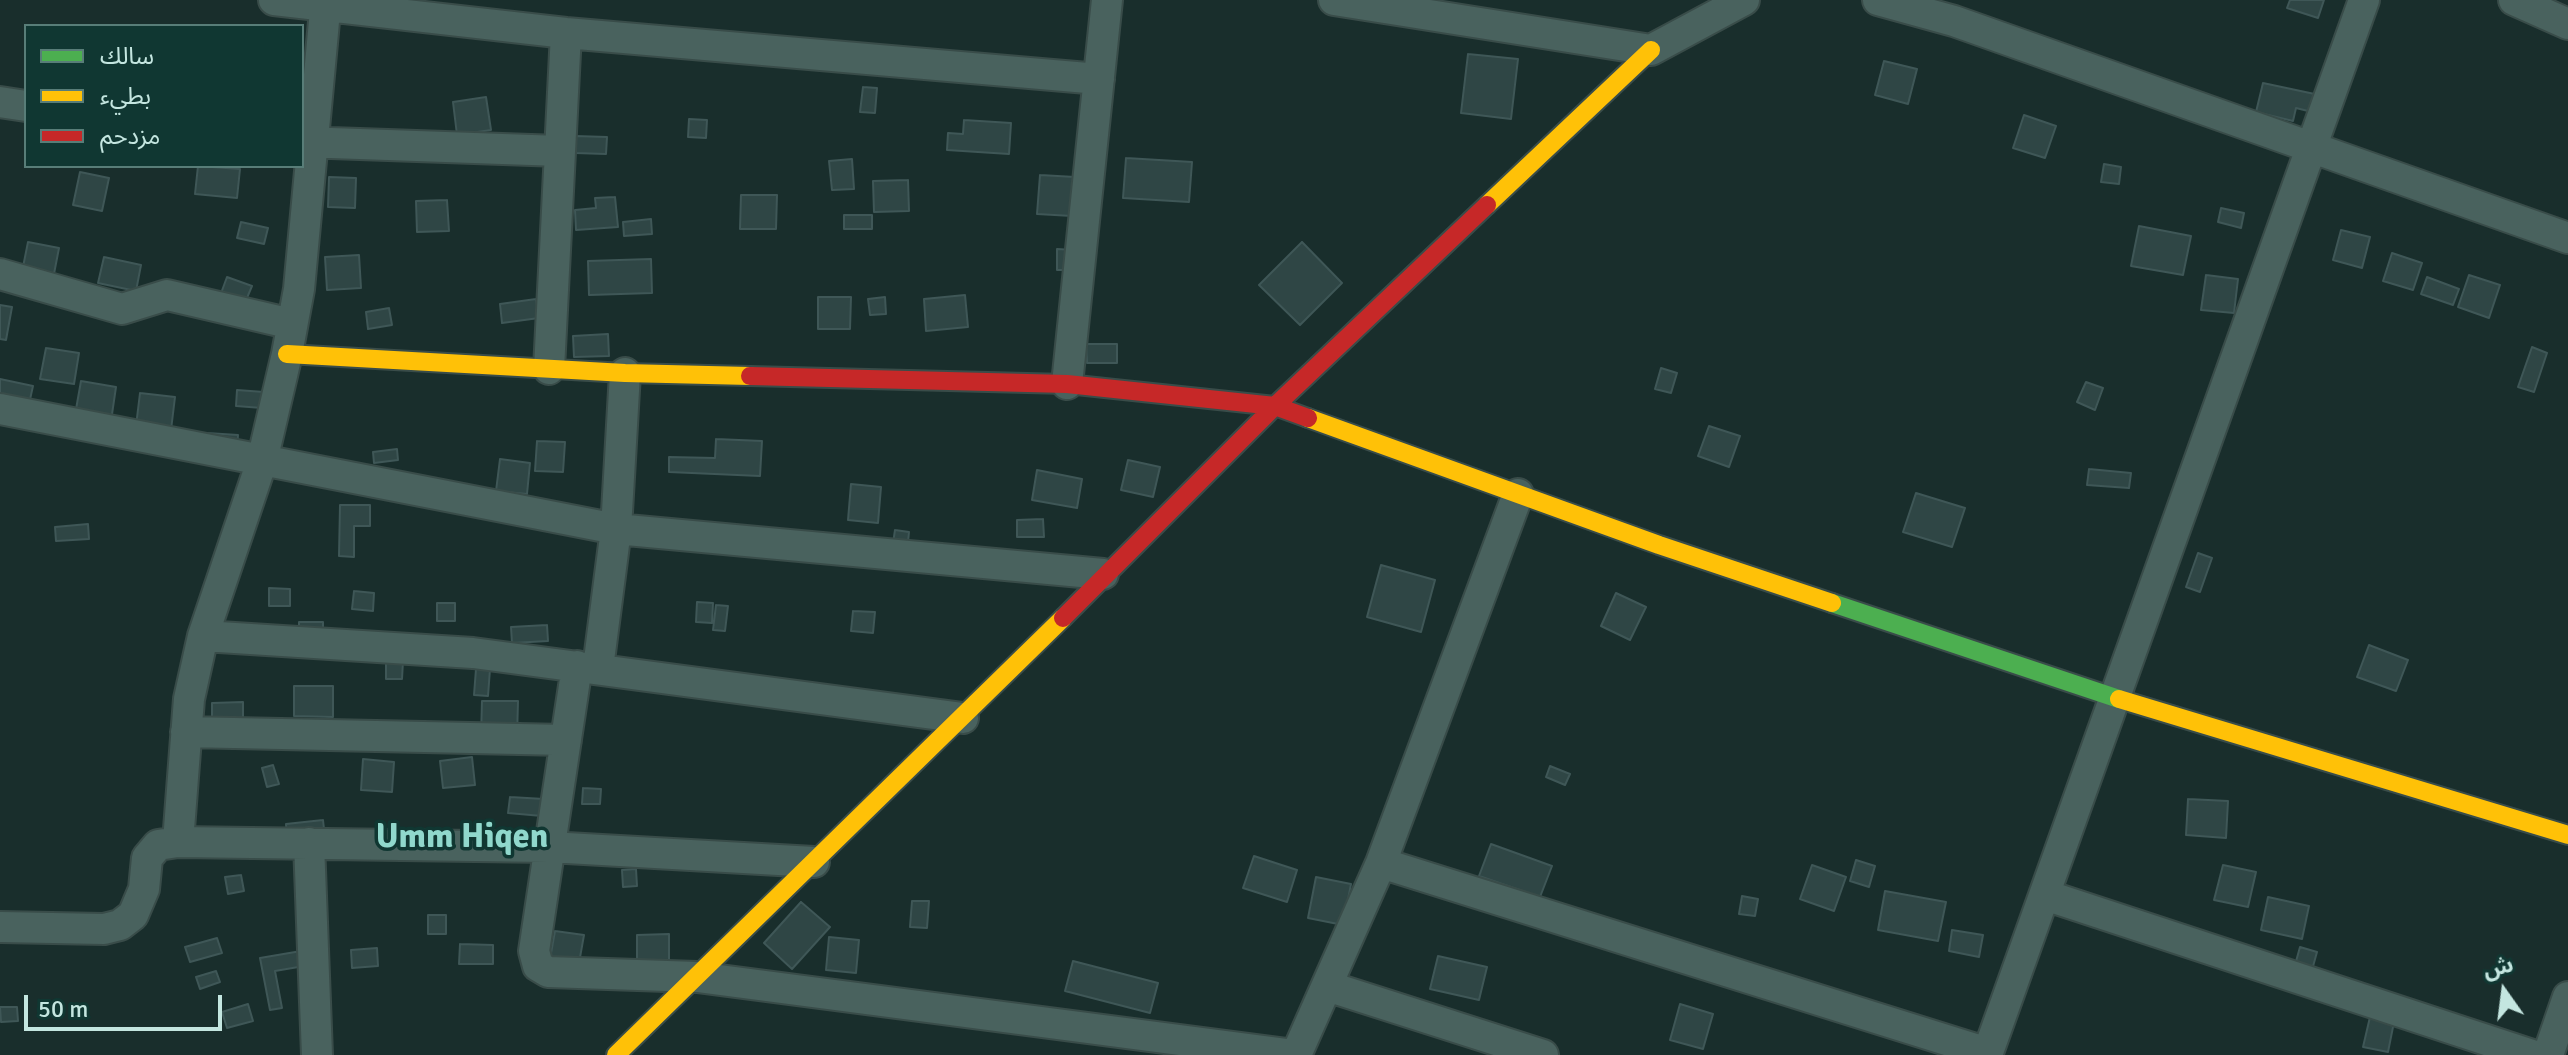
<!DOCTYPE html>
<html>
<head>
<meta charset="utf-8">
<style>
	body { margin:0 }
	#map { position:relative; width:2568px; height:1055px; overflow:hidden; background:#192e2c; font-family:Signika,"Noto Sans Arabic",sans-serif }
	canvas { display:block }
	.legend { position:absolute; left:24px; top:24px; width:280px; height:144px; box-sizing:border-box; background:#103732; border:2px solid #587d78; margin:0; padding:10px 14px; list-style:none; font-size:24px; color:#c4e6e0 }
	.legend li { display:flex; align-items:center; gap:16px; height:40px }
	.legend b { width:40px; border:2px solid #587d78 }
	.north { position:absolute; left:2464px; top:951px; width:80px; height:80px; -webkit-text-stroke:6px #103732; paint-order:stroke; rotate:346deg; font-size:22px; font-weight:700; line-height:32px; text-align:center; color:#c4e6e0 }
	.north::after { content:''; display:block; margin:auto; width:28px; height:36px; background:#c4e6e0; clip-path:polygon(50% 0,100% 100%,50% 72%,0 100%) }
	.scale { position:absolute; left:24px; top:995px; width:198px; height:36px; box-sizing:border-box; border:4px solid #c4e6e0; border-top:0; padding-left:10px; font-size:24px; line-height:28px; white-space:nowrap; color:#c4e6e0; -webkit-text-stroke:6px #103732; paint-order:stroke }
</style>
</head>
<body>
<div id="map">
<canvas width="2568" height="1055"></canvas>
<ul class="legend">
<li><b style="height:10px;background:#4caf50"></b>سالك</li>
<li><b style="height:10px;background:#ffc107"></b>بطيء</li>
<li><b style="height:10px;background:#c62828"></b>مزدحم</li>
</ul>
<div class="north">ش</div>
<div class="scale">50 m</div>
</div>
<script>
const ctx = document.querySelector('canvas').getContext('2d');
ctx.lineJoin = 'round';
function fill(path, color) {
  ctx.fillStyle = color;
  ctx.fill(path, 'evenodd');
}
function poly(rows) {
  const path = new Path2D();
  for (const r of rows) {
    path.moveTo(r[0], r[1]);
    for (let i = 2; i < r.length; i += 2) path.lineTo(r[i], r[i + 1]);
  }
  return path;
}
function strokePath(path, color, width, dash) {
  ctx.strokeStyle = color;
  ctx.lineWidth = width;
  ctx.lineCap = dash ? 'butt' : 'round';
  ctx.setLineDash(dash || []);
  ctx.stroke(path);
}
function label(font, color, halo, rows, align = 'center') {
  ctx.font = font + ' Signika,sans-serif';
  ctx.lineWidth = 7;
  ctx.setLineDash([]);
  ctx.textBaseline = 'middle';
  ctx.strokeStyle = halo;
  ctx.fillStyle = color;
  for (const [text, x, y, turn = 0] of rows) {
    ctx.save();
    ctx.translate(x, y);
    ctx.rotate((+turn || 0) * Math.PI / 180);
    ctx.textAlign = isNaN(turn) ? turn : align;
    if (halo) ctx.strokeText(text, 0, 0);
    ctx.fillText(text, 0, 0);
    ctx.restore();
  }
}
const building = poly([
	[2290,0,2324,0,2318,18,2287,8,2290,0],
	[1468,54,1518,59,1511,119,1461,113,1468,54],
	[1884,61,1917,69,1908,104,1875,95,1884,61],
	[2263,83,2324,96,2320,114,2296,108,2293,121,2256,112,2263,83],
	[863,87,877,88,875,113,860,112,863,87],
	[486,97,491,130,457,135,453,102,486,97],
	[2024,115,2056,126,2045,158,2013,148,2024,115],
	[689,119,707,120,706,138,688,137,689,119],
	[964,120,1011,123,1009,154,947,150,948,133,963,134,964,120],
	[575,136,607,137,606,154,575,153,575,136],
	[1126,158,1192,162,1189,202,1123,198,1126,158],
	[852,159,854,189,832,190,829,161,852,159],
	[2104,164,2121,167,2119,184,2101,182,2104,164],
	[198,166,240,169,237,198,195,194,198,166],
	[80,172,109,178,102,211,73,205,80,172],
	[1040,175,1075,177,1072,216,1037,214,1040,175],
	[329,177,356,178,355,208,328,207,329,177],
	[908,180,909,211,874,212,873,181,908,180],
	[741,195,777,195,776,229,740,229,741,195],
	[615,197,618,227,576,230,575,210,596,208,595,198,615,197],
	[447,200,449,231,417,232,416,201,447,200],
	[2221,208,2244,213,2241,228,2218,222,2221,208],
	[844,215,872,215,872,229,844,229,844,215],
	[651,219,652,234,624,236,623,222,651,219],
	[241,222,268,228,264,244,237,238,241,222],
	[2139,226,2191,236,2183,275,2131,266,2139,226],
	[2341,230,2370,237,2362,268,2333,260,2341,230],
	[28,242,59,248,53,279,22,272,28,242],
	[1302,242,1342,283,1300,325,1259,285,1302,242],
	[1057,249,1074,250,1073,270,1057,270,1057,249],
	[2392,253,2422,263,2413,290,2383,281,2392,253],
	[359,255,361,288,327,290,325,257,359,255],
	[104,257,141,265,136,291,98,283,104,257],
	[651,259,652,293,589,295,588,261,651,259],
	[2206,275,2238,279,2234,313,2201,310,2206,275],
	[2469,275,2500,285,2489,318,2458,307,2469,275],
	[227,277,252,286,244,305,220,296,227,277],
	[2427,277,2459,289,2453,305,2421,294,2427,277],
	[965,295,968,327,926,331,924,299,965,295],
	[818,297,851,297,850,329,818,329,818,297],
	[885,297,886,314,870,315,868,299,885,297],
	[536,299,539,318,502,323,500,304,536,299],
	[0,305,12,307,6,340,0,339,0,305],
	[389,308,392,325,368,329,366,312,389,308],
	[608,334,609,356,574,357,573,336,608,334],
	[1086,344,1117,344,1117,363,1087,363,1086,344],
	[2532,347,2547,353,2534,392,2518,387,2532,347],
	[46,348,79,353,74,384,40,379,46,348],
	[1661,368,1677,373,1671,393,1655,389,1661,368],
	[0,379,33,386,29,404,0,399,0,379],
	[81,381,116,387,111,421,75,415,81,381],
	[2086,382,2103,388,2095,410,2077,402,2086,382],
	[237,390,264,392,262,408,236,406,237,390],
	[140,393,175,397,171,430,136,426,140,393],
	[1709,426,1740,436,1729,467,1698,456,1709,426],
	[207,433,238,435,237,448,206,447,207,433],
	[716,439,762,441,760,476,669,472,669,457,715,458,716,439],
	[537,441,565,442,563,472,535,471,537,441],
	[397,449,398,460,374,463,373,452,397,449],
	[500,459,530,463,527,494,496,491,500,459],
	[1128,460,1160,467,1153,497,1121,490,1128,460],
	[2089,469,2131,473,2129,488,2087,485,2089,469],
	[1037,470,1082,479,1077,508,1032,500,1037,470],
	[851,484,881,487,878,523,848,520,851,484],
	[1916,493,1965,508,1952,547,1903,532,1916,493],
	[340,505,370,505,370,526,354,526,354,557,339,556,340,505],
	[1043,519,1044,537,1017,537,1017,520,1043,519],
	[88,524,89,539,56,541,55,527,88,524],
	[895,530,909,532,907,552,892,550,895,530],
	[2198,553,2212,558,2200,592,2186,587,2198,553],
	[1381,565,1435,580,1421,632,1367,617,1381,565],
	[269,588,290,589,290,606,269,606,269,588],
	[354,591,374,593,373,611,352,609,354,591],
	[1616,593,1646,607,1630,640,1601,626,1616,593],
	[697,602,713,603,712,623,696,622,697,602],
	[437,603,455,603,455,621,437,621,437,603],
	[716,605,728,606,725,631,713,630,716,605],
	[853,611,875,612,873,633,851,631,853,611],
	[299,622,323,622,323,638,299,638,299,622],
	[547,625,548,641,512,643,511,627,547,625],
	[2369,645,2408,660,2396,691,2357,677,2369,645],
	[386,660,403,661,402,679,386,679,386,660],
	[476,669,490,669,488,696,474,695,476,669],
	[294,686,333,686,333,717,294,716,294,686],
	[482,701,518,701,517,737,481,736,482,701],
	[243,702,243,720,212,720,212,703,243,702],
	[472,757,475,785,443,788,440,761,472,757],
	[363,759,394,762,392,792,361,790,363,759],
	[273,765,279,784,267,787,262,768,273,765],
	[1550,766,1570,774,1565,785,1546,777,1550,766],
	[583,788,601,789,600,804,582,804,583,788],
	[510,797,544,799,542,816,508,813,510,797],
	[2188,799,2228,801,2226,838,2186,835,2188,799],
	[323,820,325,838,287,841,286,824,323,820],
	[1491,844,1552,866,1540,897,1479,876,1491,844],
	[1254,856,1297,870,1287,902,1243,888,1254,856],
	[1856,860,1875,866,1869,887,1850,881,1856,860],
	[1812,865,1846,877,1834,911,1800,899,1812,865],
	[2223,865,2256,872,2248,907,2214,900,2223,865],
	[636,869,637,886,623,887,622,870,636,869],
	[241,875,244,891,228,894,225,877,241,875],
	[1316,877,1351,884,1343,925,1308,918,1316,877],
	[1885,891,1946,902,1938,941,1878,930,1885,891],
	[1742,896,1758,899,1755,916,1739,914,1742,896],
	[2268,897,2309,906,2302,939,2261,930,2268,897],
	[912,901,929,901,927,928,910,927,912,901],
	[801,902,830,927,792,969,764,943,801,902],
	[428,915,446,915,446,934,428,934,428,915],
	[1952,930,1983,935,1979,957,1949,951,1952,930],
	[555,931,584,935,579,963,550,959,555,931],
	[669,934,669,962,637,963,637,935,669,934],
	[829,937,859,940,856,973,826,970,829,937],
	[217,938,222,953,190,962,185,947,217,938],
	[460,944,493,945,493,964,459,964,460,944],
	[2300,947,2317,952,2312,970,2295,965,2300,947],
	[377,948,378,966,352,968,351,950,377,948],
	[307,950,310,965,275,971,282,1008,270,1010,260,958,307,950],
	[1438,956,1487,967,1479,1000,1430,989,1438,956],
	[1073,961,1158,983,1150,1013,1065,991,1073,961],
	[216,971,220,982,200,989,196,977,216,971],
	[248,1004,253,1021,227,1028,222,1012,248,1004],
	[1680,1004,1713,1014,1703,1049,1670,1040,1680,1004],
	[0,1007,17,1007,18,1021,1,1022,0,1007],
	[2370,1017,2394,1022,2388,1052,2363,1047,2370,1017]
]);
fill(building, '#2f4645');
strokePath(building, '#3f5757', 2);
const street = poly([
	[274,0,566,33,1099,79],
	[1334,0,1651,50,1744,0],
	[1878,0,1954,21,2568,238],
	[2514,0,2568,24],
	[0,102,26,106],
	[302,142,560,151],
	[0,274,122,309,167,295,292,324],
	[549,369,566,33],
	[1067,384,1107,0],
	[0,409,616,529,1103,574],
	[203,636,473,653,963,718],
	[577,666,534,951,538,966,548,972,697,977,1295,1055],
	[598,668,616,529,625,373],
	[186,732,566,740],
	[178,842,189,699,203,636,262,461,287,354,299,289,326,0],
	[309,843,317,1055],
	[1381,863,1988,1053],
	[2045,895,2532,1055],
	[0,927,104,929,120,925,133,915,144,889,147,858,158,845,178,842,549,847,814,862],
	[1327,986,1543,1055],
	[1296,1055,1381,863,1518,494],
	[1987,1055,2364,0],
	[2548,1055,2568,997]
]);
const fast = poly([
	[1832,603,2119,699]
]);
const slow = poly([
	[1487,205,1651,50],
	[287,354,625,373,750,376],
	[1308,418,1659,545,1832,603],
	[2119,699,2568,835],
	[616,1055,1063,618]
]);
const jam = poly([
	[750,376,1067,384,1275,406,1308,418],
	[1063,618,1275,406,1487,205]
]);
strokePath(street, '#394c49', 34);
strokePath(fast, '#394c49', 22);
strokePath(slow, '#394c49', 22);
strokePath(jam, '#394c49', 22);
strokePath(street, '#49625e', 30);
strokePath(fast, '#4caf50', 18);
strokePath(slow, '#ffc107', 18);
strokePath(jam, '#c62828', 18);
label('bold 34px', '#90d8cc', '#103732', [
	["Umm Hiqen",462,838]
]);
</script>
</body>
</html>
